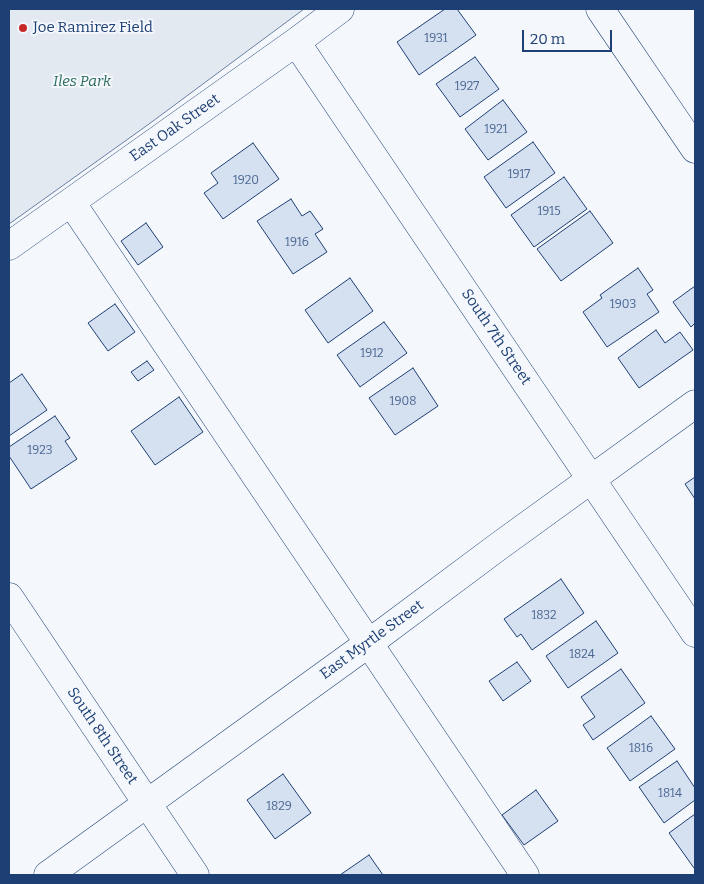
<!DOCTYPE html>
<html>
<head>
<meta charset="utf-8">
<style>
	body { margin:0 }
	#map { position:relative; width:704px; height:884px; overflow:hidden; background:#f4f7fb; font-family:Bitter,serif }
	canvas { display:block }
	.frame { position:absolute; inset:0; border:10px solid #1d3f73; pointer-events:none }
	.scale { position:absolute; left:522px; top:30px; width:90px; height:22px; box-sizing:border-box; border:2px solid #1d3f73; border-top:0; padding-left:6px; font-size:15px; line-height:18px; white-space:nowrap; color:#1d3f73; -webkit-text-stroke:4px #f4f7fb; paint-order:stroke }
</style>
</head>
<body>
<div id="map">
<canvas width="704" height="884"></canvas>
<div class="frame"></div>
<div class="scale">20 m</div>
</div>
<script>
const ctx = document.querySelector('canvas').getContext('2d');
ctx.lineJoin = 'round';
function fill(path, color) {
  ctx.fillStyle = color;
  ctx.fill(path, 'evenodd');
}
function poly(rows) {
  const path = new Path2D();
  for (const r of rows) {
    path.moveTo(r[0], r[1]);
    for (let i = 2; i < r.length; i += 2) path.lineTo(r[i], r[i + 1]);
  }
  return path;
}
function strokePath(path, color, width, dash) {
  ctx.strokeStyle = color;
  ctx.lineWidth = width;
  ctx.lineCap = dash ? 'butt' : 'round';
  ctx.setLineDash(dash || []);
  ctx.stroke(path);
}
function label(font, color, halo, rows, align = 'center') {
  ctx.font = font + ' Bitter,serif';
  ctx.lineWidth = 4;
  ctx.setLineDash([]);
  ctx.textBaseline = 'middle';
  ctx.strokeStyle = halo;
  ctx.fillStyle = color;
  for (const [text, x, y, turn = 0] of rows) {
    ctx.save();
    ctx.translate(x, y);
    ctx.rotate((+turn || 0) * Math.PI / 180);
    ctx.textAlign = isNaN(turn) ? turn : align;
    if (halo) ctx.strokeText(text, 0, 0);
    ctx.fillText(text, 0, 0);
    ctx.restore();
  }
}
const green = poly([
	[9,9,304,9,149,124,9,224,9,9]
]);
fill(green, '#e3e9f0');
strokePath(green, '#687fa3', 1);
const building = poly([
	[445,9,457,9,476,35,419,75,397,42,445,9],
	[475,57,499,89,460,117,436,84,475,57],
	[503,100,527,132,488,160,465,129,503,100],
	[533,142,555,173,506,208,484,177,533,142],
	[253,143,279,179,223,219,204,193,218,183,211,173,253,143],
	[564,177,587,209,534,247,511,215,564,177],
	[291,199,302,216,310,211,323,229,315,234,327,252,293,274,257,221,291,199],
	[590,211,613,243,561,281,537,249,590,211],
	[146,223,163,247,138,265,121,241,146,223],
	[638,268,653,290,647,294,659,312,607,347,583,312,602,298,600,295,638,268],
	[350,278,373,311,328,343,305,310,350,278],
	[695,286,695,323,691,327,673,302,695,286],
	[115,304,135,332,108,351,88,323,115,304],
	[384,322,407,353,360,387,337,355,384,322],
	[656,330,665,343,680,332,693,350,639,388,618,358,656,330],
	[147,361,154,370,138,381,131,372,147,361],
	[413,368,438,406,395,435,369,398,413,368],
	[22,374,47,410,9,436,9,383,22,374],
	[179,397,203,432,155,465,131,431,179,397],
	[55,416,70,438,65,441,77,459,31,489,9,456,9,447,55,416],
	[695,477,695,499,685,484,695,477],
	[561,579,584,613,532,650,521,634,517,637,504,619,561,579],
	[596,621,618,653,568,688,546,656,596,621],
	[517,662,531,681,503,701,489,681,517,662],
	[621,669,645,703,593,740,583,725,595,717,581,697,621,669],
	[651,716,675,749,630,781,607,748,651,716],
	[677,761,695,788,695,800,664,823,639,787,677,761],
	[283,774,311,813,275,839,247,800,283,774],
	[536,790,558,821,524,845,502,815,536,790],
	[695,814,695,867,694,868,669,833,695,814],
	[369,855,383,875,340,875,369,855]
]);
fill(building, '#d5e0f0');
strokePath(building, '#1d3f73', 1);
const minor = poly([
	[600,9,695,149],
	[296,42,695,633],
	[71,202,525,875],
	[9,246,296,42,340,9],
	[9,597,195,875],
	[48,875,369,643,499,546,695,404]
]);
strokePath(minor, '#1d3f73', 29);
strokePath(minor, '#f4f7fb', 28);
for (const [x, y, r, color] of [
	[23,28,5,"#c62828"]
]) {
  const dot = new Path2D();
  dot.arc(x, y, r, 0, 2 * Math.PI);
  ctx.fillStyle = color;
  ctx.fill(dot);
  strokePath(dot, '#f4f7fb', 2);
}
label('12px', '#4b6792', null, [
	["1931",436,39],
	["1927",467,87],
	["1921",496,130],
	["1917",519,175],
	["1920",246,181],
	["1915",549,212],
	["1916",297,243],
	["1903",623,305],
	["1912",372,354],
	["1908",403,402],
	["1923",40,451],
	["1832",544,616],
	["1824",582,655],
	["1816",641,749],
	["1814",670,794],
	["1829",279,807]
]);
label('15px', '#1d3f73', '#f4f7fb', [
	["Joe Ramirez Field",33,28]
], 'left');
label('italic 15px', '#2c6c60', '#f4f7fb', [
	["Iles Park",82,82]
]);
label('15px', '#1d3f73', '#f4f7fb', [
	["East Oak Street",175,128,-35],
	["South 7th Street",496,337,56],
	["East Myrtle Street",372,640,-36],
	["South 8th Street",102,736,56]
]);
</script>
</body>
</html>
